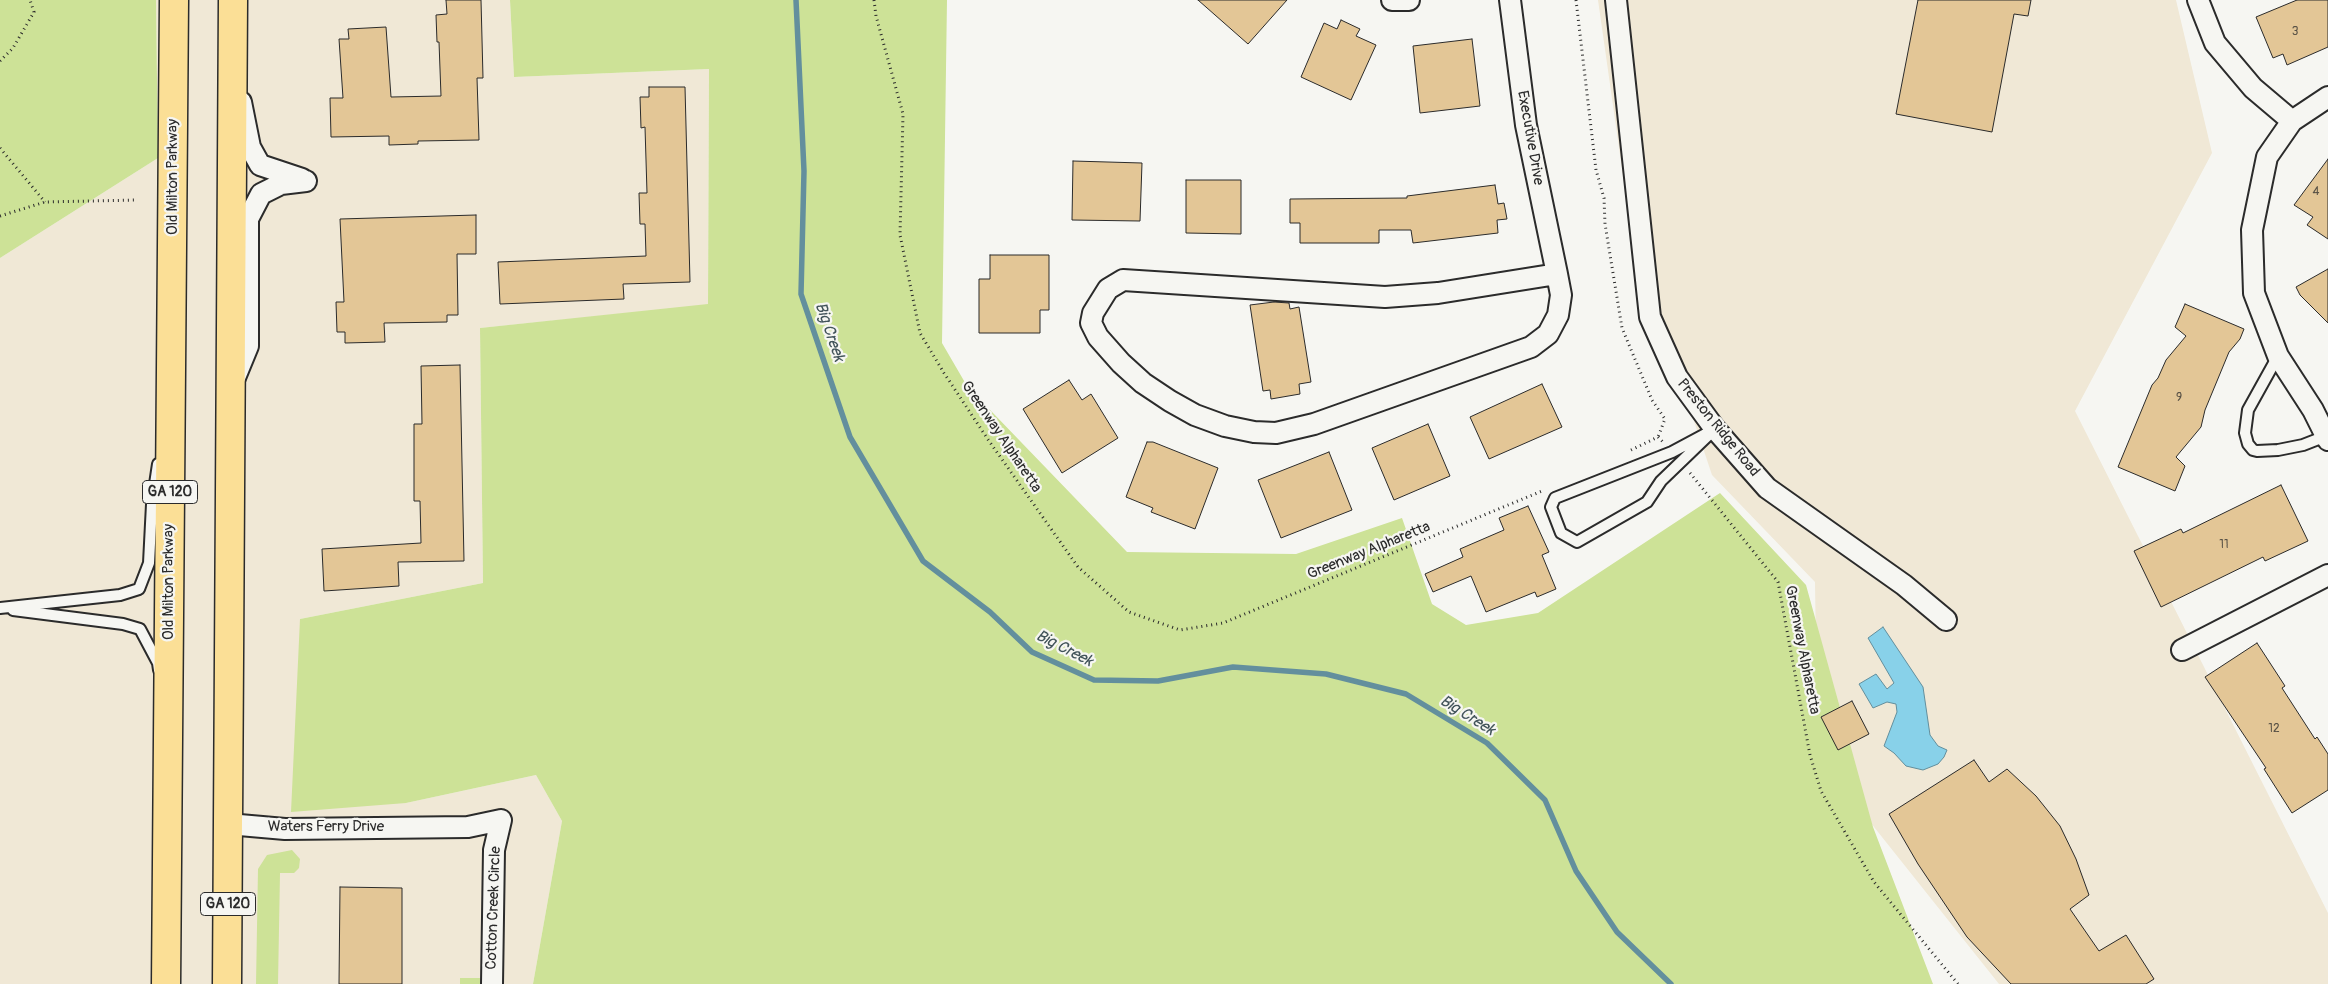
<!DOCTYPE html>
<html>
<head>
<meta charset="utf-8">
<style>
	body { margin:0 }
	canvas { display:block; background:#f6f6f2 }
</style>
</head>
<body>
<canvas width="2328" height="984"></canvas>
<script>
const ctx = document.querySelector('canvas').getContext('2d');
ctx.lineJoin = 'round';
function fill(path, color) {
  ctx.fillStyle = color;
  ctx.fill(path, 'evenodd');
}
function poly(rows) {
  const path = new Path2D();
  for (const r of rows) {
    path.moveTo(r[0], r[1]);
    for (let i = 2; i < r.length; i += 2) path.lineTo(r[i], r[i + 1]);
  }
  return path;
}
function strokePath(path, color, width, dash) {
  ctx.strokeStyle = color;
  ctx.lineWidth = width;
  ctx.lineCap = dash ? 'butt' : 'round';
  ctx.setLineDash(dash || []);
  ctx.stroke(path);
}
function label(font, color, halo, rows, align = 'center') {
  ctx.font = font + ' Pangolin,sans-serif';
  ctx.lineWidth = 4.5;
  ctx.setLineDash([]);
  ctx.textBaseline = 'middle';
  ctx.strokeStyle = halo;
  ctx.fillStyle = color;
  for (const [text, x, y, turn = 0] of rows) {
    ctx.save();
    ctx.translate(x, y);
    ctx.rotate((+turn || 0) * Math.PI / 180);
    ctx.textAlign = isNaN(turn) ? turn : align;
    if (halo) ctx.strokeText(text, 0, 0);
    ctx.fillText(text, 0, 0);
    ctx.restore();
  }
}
fill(poly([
	[156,0,510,0,514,77,709,69,708,305,480,328,483,583,300,619,406,803,536,775,562,821,533,984,0,984,0,258,158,158],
	[1598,0,2176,0,2212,153,2075,411,2328,913,2328,984,1999,984,1839,783,1817,719,1815,582,1712,475,1631,232]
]), '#f0e8d6');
fill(poly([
	[0,0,156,0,158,158,0,258],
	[510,0,947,0,942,343,967,386,1127,552,1296,554,1402,518,1432,604,1466,625,1538,613,1720,493,1806,585,1873,827,1933,984,533,984,562,821,536,775,406,803,291,812,300,619,483,583,480,328,708,304,709,69,514,77],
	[292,850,300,859,299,868,294,873,280,873,278,984,256,984,258,869,267,855],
	[460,978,480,978,480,984,460,984]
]), '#cde297');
const water = poly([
	[1883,627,1923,687,1930,735,1938,746,1947,750,1944,757,1938,764,1923,770,1906,766,1894,753,1884,746,1897,712,1896,704,1887,702,1873,708,1859,684,1876,674,1887,689,1894,683,1868,638,1883,627]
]);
fill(water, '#88d1e9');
strokePath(water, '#638f9d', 1);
strokePath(poly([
	[796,0,804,171,801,294,850,437,923,561,990,612,1032,652,1094,680,1158,681,1233,667,1326,674,1406,694,1487,743,1545,800,1576,871,1617,932,1671,984]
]), '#638f9d', 5.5);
const building = poly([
	[446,0,481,0,483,78,477,78,479,140,418,141,418,144,389,145,389,136,331,137,330,98,343,98,339,39,349,39,348,29,386,27,391,97,441,96,439,42,437,42,436,15,447,14,446,0],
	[1198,0,1287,0,1248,44,1198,0],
	[1918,0,2031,0,2028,16,2014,14,1992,132,1896,114,1918,0],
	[2297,0,2328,0,2328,47,2287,65,2283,54,2273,58,2256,17,2297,0],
	[1341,20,1360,29,1356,36,1376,45,1351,100,1301,77,1324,23,1337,29,1341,20],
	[1472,39,1480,106,1420,113,1413,46,1472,39],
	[649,87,685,87,690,282,623,284,624,299,500,304,498,262,646,256,645,224,640,224,639,193,647,193,645,127,641,128,640,97,649,97,649,87],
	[2328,159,2328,239,2307,225,2313,217,2294,205,2328,159],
	[1073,161,1142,163,1140,221,1072,220,1073,161],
	[1186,180,1241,180,1241,234,1186,233,1186,180],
	[1495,185,1498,204,1504,203,1507,219,1497,220,1498,233,1413,243,1411,230,1379,230,1379,243,1300,243,1300,223,1290,223,1290,199,1407,198,1407,196,1495,185],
	[476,215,476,254,457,254,458,315,447,315,447,322,384,323,385,342,345,343,345,332,337,332,336,302,344,302,340,219,476,215],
	[990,255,1049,255,1049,310,1040,310,1040,333,979,333,979,279,990,279,990,255],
	[2328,269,2328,323,2300,295,2296,287,2328,269],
	[1274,302,1289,303,1290,309,1299,307,1311,382,1299,384,1300,394,1271,399,1270,390,1263,391,1250,305,1274,302],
	[2185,304,2244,329,2240,339,2229,352,2205,410,2201,427,2176,457,2185,466,2175,491,2118,467,2152,385,2158,378,2166,360,2186,336,2175,327,2185,304],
	[460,365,464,561,398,562,399,586,324,591,322,549,421,543,420,501,414,501,414,424,422,424,421,366,460,365],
	[1069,380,1082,400,1091,394,1118,438,1062,473,1023,409,1069,380],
	[1542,384,1562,427,1489,459,1470,417,1542,384],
	[1428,424,1450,476,1394,500,1372,448,1428,424],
	[1147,442,1153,442,1218,468,1195,529,1151,512,1153,508,1126,497,1147,442],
	[1329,452,1352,510,1281,538,1258,480,1329,452],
	[2281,485,2308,541,2265,561,2263,557,2161,607,2134,551,2181,529,2183,533,2281,485],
	[1528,506,1549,552,1542,555,1556,589,1537,597,1535,592,1486,612,1471,576,1433,592,1425,574,1463,557,1460,549,1504,530,1499,518,1528,506],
	[2257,643,2285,686,2282,688,2315,739,2317,737,2328,754,2328,790,2292,813,2264,769,2266,768,2205,677,2257,643],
	[1852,701,1869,734,1838,750,1821,717,1852,701],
	[1974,760,1989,782,2007,769,2036,796,2060,826,2076,859,2089,895,2070,909,2099,951,2126,935,2154,979,2146,984,2011,984,1967,937,1918,864,1889,814,1974,760],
	[340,887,402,888,402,984,339,984,340,887]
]);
fill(building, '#e3c696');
strokePath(building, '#2b2b2b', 1);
const lane = poly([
	[2278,356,2248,410,2245,433,2248,444,2253,450,2257,451,2278,450,2303,445,2326,436],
	[1715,429,1661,481,1647,502,1577,542,1561,533,1551,507,1555,498,1672,452,1715,429],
	[0,608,120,595,139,589,149,563,152,504,158,464],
	[13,610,123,624,140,629,158,663,159,670]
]);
const street = poly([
	[1392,0,1409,0],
	[1510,0,1526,125,1557,274],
	[1616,0,1650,317,1677,377,1715,429,1767,488,1904,585,1946,620],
	[2198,0,2215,43,2253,88,2292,121],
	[2328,97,2292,121,2267,157,2252,230,2254,293,2278,356,2313,410,2328,440],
	[241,102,250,147,260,165,302,179],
	[1557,274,1561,295,1558,315,1548,334,1531,347,1314,424,1276,433,1254,432,1225,426,1195,415,1170,401,1143,383,1121,363,1098,337,1091,323,1093,313,1108,289,1123,280,1385,297,1438,293,1557,274],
	[234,380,248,346,248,219,261,194,281,184,306,181],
	[2182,650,2328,575],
	[228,824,285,829,468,827,501,820,494,850,492,984]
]);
const highway = poly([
	[166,984,174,0],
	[227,984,233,0]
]);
strokePath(lane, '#2b2b2b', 14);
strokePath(street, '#2b2b2b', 24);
strokePath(highway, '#2b2b2b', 31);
strokePath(poly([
	[874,0,876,16,903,114,900,235,920,333,944,373,989,441,1078,567,1129,612,1180,630,1223,623,1542,491],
	[1576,0,1596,170,1604,198,1605,224,1622,328,1652,400,1665,419,1658,437],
	[0,61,13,48,34,12,30,0],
	[0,148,45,202],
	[0,216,45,202,137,200],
	[1631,450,1658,437,1663,442],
	[1690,473,1778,582,1810,755,1821,791,1874,882,1958,984]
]), '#2b2b2b', 3, [1, 4]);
strokePath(lane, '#f6f6f2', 10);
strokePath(street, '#f6f6f2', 20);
strokePath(highway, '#fbdf96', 28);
label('12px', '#595246', null, [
	["3",2295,32],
	["4",2316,192],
	["9",2179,398],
	["11",2224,545],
	["12",2274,729]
]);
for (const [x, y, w] of [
	[170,492,55],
	[228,904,55]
]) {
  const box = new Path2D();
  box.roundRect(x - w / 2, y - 11.5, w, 23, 4);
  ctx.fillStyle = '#f6f6f2';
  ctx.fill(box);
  strokePath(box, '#2b2b2b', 1);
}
label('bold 14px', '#2b2b2b', null, [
	["GA 120",170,492],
	["GA 120",228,904]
]);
label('15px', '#2b2b2b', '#f6f6f2', [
	["Executive Drive",1530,138,80],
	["Old Milton Parkway",173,177,-90],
	["Preston Ridge Road",1718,428,51],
	["Greenway Alpharetta",1001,437,56],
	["Greenway Alpharetta",1369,551,-22],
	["Old Milton Parkway",169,582,-90],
	["Greenway Alpharetta",1802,650,79],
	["Waters Ferry Drive",326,827],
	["Cotton Creek Circle",494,908,-88]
]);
label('italic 16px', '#42545a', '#f6f6f2', [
	["Big Creek",829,332,71],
	["Big Creek",1064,649,27],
	["Big Creek",1467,716,32]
]);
</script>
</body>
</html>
